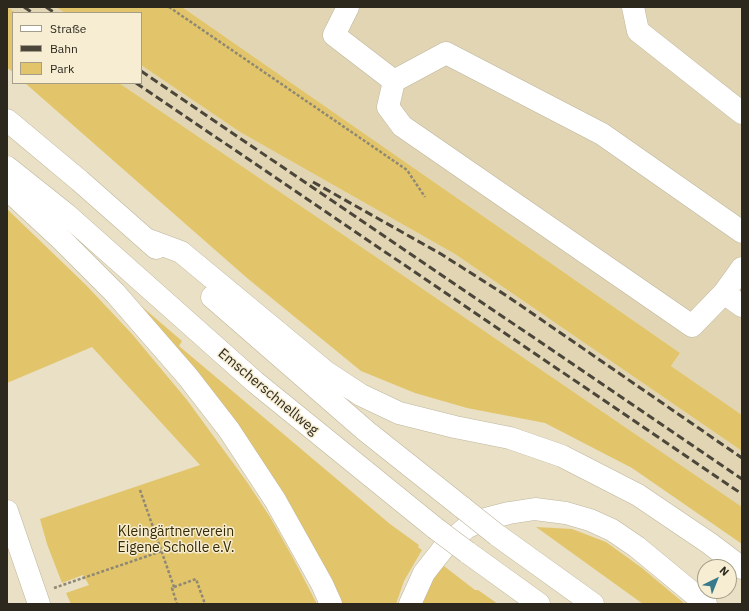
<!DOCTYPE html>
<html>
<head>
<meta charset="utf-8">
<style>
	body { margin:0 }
	#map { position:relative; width:749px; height:611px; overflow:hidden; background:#e9e0c5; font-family:"IBM Plex Sans",sans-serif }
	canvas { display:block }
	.frame { position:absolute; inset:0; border:8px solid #2c281e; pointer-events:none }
	.legend { position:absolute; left:12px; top:12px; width:130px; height:72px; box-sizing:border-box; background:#f6edd2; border:1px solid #a59e8a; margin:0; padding:5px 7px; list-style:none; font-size:12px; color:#2c281e }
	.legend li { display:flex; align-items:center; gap:8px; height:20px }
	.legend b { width:20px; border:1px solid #a59e8a }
	.north { position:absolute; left:697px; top:559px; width:40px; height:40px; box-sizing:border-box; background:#f6edd2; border:1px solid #a59e8a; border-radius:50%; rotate:43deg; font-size:11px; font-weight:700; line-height:16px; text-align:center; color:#2c281e }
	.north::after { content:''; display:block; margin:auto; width:14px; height:18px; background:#387a8c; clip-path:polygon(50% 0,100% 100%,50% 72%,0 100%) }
</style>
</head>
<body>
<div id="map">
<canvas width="749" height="611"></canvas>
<div class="frame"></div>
<ul class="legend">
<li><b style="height:5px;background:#fff"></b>Straße</li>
<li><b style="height:5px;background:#4b4639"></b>Bahn</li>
<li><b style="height:11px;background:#e2c56a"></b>Park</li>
</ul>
<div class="north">N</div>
</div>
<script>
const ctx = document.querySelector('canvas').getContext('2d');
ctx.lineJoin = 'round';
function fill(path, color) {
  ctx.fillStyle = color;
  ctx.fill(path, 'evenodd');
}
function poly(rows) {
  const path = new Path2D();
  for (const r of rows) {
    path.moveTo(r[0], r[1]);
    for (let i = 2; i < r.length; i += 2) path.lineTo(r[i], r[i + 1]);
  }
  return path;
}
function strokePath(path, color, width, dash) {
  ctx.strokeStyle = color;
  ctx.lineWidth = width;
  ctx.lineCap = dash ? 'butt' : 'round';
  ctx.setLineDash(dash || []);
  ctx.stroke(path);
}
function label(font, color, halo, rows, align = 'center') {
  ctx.font = font + ' "IBM Plex Sans",sans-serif';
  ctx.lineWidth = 3;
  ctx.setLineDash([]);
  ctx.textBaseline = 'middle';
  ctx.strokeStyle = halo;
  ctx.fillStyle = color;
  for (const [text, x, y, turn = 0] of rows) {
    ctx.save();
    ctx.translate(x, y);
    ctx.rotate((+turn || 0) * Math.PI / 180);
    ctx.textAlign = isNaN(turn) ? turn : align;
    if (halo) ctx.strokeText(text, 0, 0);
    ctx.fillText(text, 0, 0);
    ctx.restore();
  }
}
fill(poly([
	[7,7,56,7,65,13,16,13],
	[182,7,742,7,742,415,671,366,680,353],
	[141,65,240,132,455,254,742,451,742,507,376,257,119,83,141,83]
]), '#e1d5b4');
fill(poly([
	[7,7,16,13,13,13,13,72,7,68],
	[56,7,182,7,680,353,671,366,742,415,742,451,455,254,240,132,141,65,141,13,65,13],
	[25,83,119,83,376,257,742,507,742,544,632,468,545,423,467,408,415,393,361,371,247,278],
	[7,209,86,285,132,334,187,400,247,482,270,517,292,556,317,604,71,604,66,593,89,585,83,575,62,583,47,544,40,519,200,465,92,347,7,383],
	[133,299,182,341,179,346,390,524,419,545,418,547,422,550,404,581,396,604,338,604],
	[536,527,572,529,606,542,642,568,685,604,643,604],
	[440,563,475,590,478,590,498,604,417,604]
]), '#e2c56a');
const minor = poly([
	[348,7,334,35,394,81,388,107,402,126,692,326,724,293,742,268],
	[633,7,638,31,742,113],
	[394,81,446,53,602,134,742,232],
	[724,293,742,306]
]);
const major = poly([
	[7,511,39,604]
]);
const highway = poly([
	[7,120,80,181,156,248],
	[7,167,66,214,255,382,435,528],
	[7,189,62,240,115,293,188,377,229,430,275,500,322,584,331,604],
	[146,239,181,252,326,372,361,395,399,413,455,427,510,438,562,456,638,495,709,543,742,568],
	[212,297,366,431,463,508],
	[497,535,593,604],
	[467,552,539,604],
	[410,604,424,573,446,545,466,528,482,520,509,513,535,509,566,513,590,520,612,530,637,547,706,604]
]);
strokePath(minor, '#bdb59b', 23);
strokePath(major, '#bdb59b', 23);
strokePath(highway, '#bdb59b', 23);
strokePath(poly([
	[169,7,407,170,425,197],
	[140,490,174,587,172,588,177,604],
	[174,587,196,579,205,604],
	[54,588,162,551]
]), '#8e8875', 2.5, [3, 2]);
strokePath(minor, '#fff', 22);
strokePath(major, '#fff', 22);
strokePath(highway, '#fff', 22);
strokePath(poly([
	[24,7,33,13],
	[46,7,55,13],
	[141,71,742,479],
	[136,83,742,494],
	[313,182,441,254,507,296,742,458]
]), '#4b4639', 3, [8, 4]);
const highwayBridge = poly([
	[463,508,497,535],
	[435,528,467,552]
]);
strokePath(highwayBridge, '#bdb59b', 23, []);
strokePath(highwayBridge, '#fff', 22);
label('14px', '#2c281e', '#f6edd2', [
	["Emscherschnellweg",268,392,40]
]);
label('14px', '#362a01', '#f6edd2', [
	["Kleingärtnerverein",176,532],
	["Eigene Scholle e.V.",176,548]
]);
</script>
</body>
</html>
